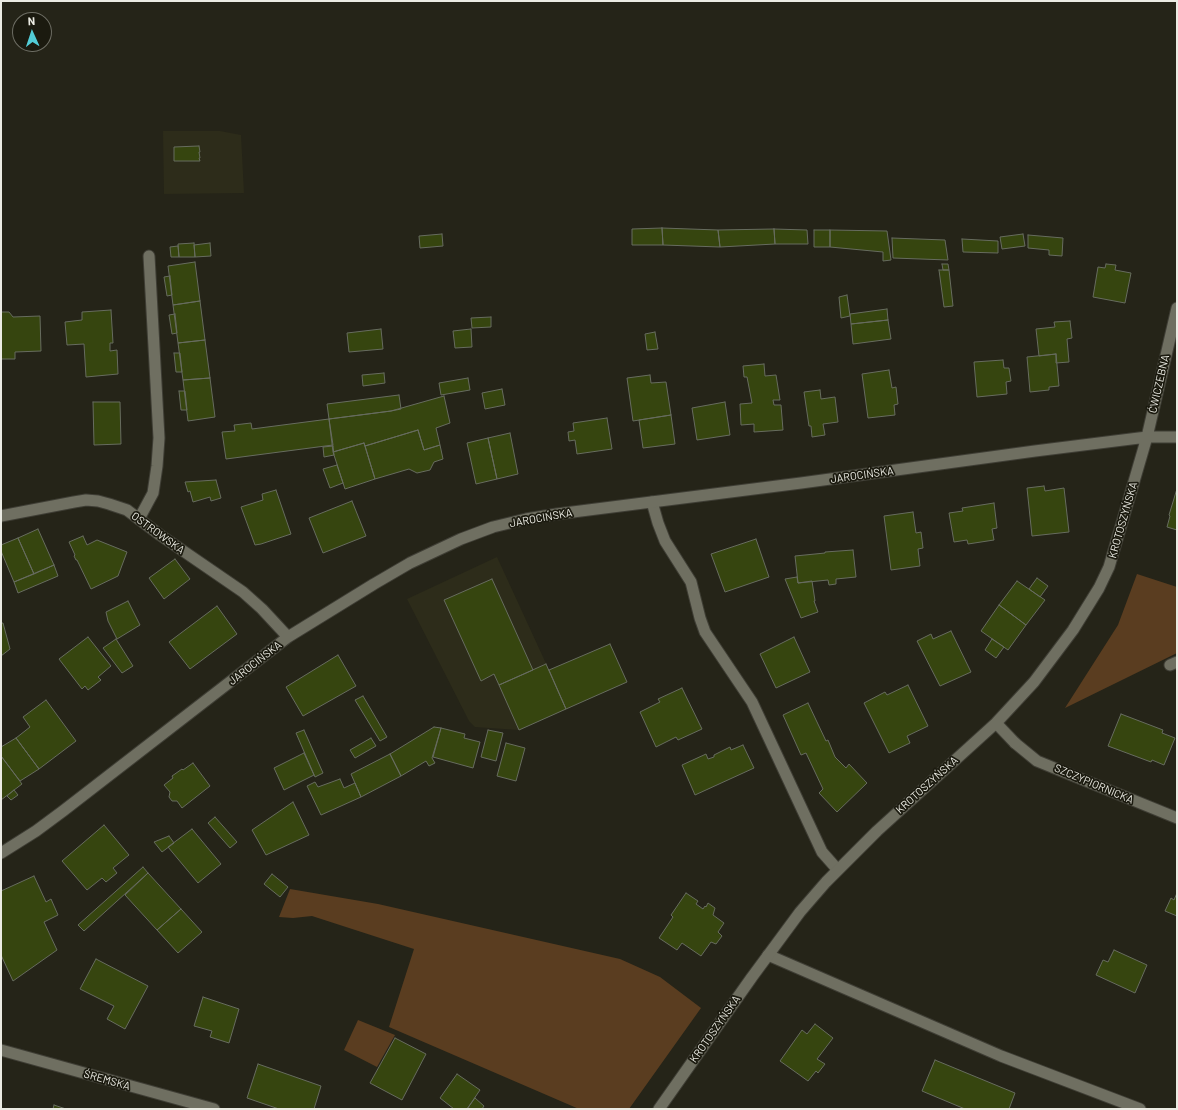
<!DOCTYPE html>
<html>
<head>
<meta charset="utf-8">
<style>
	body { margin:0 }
	#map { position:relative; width:1178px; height:1110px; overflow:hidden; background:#252418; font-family:Barlow,sans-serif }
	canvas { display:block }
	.frame { position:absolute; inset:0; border:2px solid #ebebe3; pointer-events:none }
	.north { position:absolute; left:12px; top:12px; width:40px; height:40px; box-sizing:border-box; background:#1b1a0f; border:1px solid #6e6e64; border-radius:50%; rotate:357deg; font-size:11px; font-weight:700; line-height:16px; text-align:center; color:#ebebe3 }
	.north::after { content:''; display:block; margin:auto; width:14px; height:18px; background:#52ccd6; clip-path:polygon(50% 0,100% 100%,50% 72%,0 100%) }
</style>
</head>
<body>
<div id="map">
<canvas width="1178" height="1110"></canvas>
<div class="frame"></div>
<div class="north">N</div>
</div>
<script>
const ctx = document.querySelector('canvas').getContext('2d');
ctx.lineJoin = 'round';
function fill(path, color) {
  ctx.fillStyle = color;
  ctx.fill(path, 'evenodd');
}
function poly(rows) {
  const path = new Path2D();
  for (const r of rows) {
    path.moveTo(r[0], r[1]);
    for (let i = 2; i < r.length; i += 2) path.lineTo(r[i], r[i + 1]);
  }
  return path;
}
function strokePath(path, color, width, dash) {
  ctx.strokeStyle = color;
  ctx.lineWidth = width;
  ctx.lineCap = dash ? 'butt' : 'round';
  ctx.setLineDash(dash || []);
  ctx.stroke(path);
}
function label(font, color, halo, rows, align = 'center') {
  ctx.font = font + ' Barlow,sans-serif';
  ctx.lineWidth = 3.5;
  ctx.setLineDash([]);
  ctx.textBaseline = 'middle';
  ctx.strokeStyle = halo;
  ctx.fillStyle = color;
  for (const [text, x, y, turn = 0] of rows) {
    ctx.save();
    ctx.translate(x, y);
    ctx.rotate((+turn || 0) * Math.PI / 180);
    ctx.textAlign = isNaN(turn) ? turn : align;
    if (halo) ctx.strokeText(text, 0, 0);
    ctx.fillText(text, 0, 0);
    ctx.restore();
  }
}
fill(poly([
	[163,131,220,131,241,135,244,193,164,194],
	[497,557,549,670,566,709,519,730,475,727,469,721,407,599]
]), '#2d2c1a');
fill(poly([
	[1137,574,1177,587,1177,653,1065,708,1118,625],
	[290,889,378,904,620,959,660,977,701,1008,629,1109,579,1109,389,1027,414,949,312,916,293,918,279,917],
	[358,1020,395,1035,377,1067,344,1050]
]), '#5a3d20');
const building = poly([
	[199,146,200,152,199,152,200,158,199,158,200,161,174,161,174,147,199,146],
	[662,228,718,230,720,247,663,245,662,228],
	[662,228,663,245,632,245,632,229,662,228],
	[774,229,775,244,720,247,718,230,774,229],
	[774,229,807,230,808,244,775,244,774,229],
	[814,230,830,230,830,247,814,247,814,230],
	[830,230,887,231,891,260,883,261,883,252,830,247,830,230],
	[442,234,443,246,420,248,419,236,442,234],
	[1023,234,1025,246,1002,249,1000,237,1023,234],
	[1028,235,1063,238,1062,256,1049,255,1049,250,1028,248,1028,235],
	[892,238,945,240,948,260,893,258,892,238],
	[962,239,998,241,998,253,963,252,962,239],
	[194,243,195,257,179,257,178,244,194,243],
	[210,243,211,256,195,257,194,245,210,243],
	[178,246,179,257,171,257,170,247,178,246],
	[195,262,200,301,173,305,168,266,195,262],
	[942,264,948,264,949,270,943,270,942,264],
	[1106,264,1116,265,1115,270,1131,273,1125,303,1093,297,1098,267,1105,268,1106,264],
	[939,270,949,270,953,306,944,307,939,270],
	[170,276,172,295,167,296,164,277,170,276],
	[847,295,850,316,841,318,839,297,847,295],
	[200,301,205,340,178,343,173,305,200,301],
	[887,309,888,320,851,324,850,314,887,309],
	[111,310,113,343,110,343,110,351,117,350,118,374,86,377,84,344,67,345,65,322,82,320,82,312,111,310],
	[1,312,9,312,13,317,40,316,41,351,15,352,15,359,1,359,1,312],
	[175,314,177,333,172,334,169,315,175,314],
	[491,317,491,327,472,328,471,318,491,317],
	[888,320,891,339,853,344,851,324,888,320],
	[1070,321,1072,338,1067,339,1069,362,1056,363,1056,354,1039,356,1036,329,1055,327,1054,322,1070,321],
	[381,329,383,349,349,352,347,333,381,329],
	[471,329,472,347,455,348,453,331,471,329],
	[655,332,658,349,647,350,645,334,655,332],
	[205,340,210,378,183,380,178,343,205,340],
	[174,353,180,353,182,372,176,372,174,353],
	[1056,354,1059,386,1049,387,1049,390,1030,392,1027,357,1056,354],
	[1003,360,1004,368,1009,368,1011,381,1006,382,1007,394,977,397,974,362,1003,360],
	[764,364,765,376,776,375,780,400,773,400,774,405,781,405,783,430,754,432,754,424,741,425,740,404,752,403,747,377,744,377,743,366,764,364],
	[889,370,892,388,896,387,898,404,894,405,895,415,868,418,862,374,889,370],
	[384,373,385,383,363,386,362,375,384,373],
	[650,375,651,383,666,382,671,415,633,421,627,378,650,375],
	[210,378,215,417,188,421,183,380,210,378],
	[468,378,470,390,441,395,439,383,468,378],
	[502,389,505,405,485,409,482,393,502,389],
	[820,390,821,399,835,397,838,422,823,424,825,435,812,437,811,426,809,426,804,392,820,390],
	[179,391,185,391,187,410,181,410,179,391],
	[399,395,401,409,391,411,329,419,327,404,399,395],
	[444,396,450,423,436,428,440,445,424,450,418,430,365,446,364,443,333,452,329,419,391,411,444,396],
	[93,402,120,402,121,444,94,445,93,402],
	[725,402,730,435,697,440,692,408,725,402],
	[671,415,675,444,643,448,639,420,671,415],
	[607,418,612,449,577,454,575,440,569,441,568,432,574,431,573,423,607,418],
	[329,419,333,445,226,459,222,432,235,431,234,425,251,423,252,429,329,419],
	[418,430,424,450,440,445,443,459,434,462,430,470,417,473,409,469,375,479,365,446,418,430],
	[510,433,518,474,497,479,488,438,510,433],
	[488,438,497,479,476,484,467,443,488,438],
	[364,443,375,479,345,489,333,452,364,443],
	[333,446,334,455,324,457,323,447,333,446],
	[337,465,343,483,330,488,323,469,337,465],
	[216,480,221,498,211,501,210,497,193,502,190,491,188,492,185,482,216,480],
	[1044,486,1045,491,1064,488,1069,532,1032,536,1027,488,1044,486],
	[276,490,291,534,261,544,255,545,241,507,263,500,262,494,276,490],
	[1176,492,1177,493,1177,530,1167,527,1170,516,1169,515,1176,492],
	[352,501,366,536,323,553,309,518,352,501],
	[994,503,997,528,992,529,994,540,968,544,967,540,954,542,949,513,963,511,962,508,994,503],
	[913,512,916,533,921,532,923,548,918,549,920,566,891,570,884,516,913,512],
	[38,529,54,565,34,574,18,538,38,529],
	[83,536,87,545,97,540,127,552,118,576,91,589,77,560,76,560,74,556,75,555,69,542,83,536],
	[18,538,34,574,14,582,1,551,1,545,18,538],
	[756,539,769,577,725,592,711,554,756,539],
	[853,550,856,577,836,579,836,584,829,585,828,580,798,583,795,556,825,553,825,552,853,550],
	[175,559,190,579,164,599,149,578,175,559],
	[54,565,58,576,18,593,14,582,54,565],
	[797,577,798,583,812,581,815,601,814,601,818,612,801,618,785,579,797,577],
	[1037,578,1048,586,1040,597,1029,589,1037,578],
	[492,579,533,670,499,685,494,674,481,681,444,600,492,579],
	[1017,581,1045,600,1026,625,999,605,1017,581],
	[128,601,140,625,117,639,108,621,106,612,128,601],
	[999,605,1026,625,1008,650,981,631,999,605],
	[217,606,237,634,190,669,169,642,217,606],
	[1,623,3,623,10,649,1,656,1,623],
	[951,631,971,672,940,686,917,641,931,634,933,639,951,631],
	[88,637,111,666,98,677,101,680,88,690,85,686,82,689,59,659,88,637],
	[794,637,810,672,776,688,760,654,794,637],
	[116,639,133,666,122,673,103,648,116,639],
	[992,639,1004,647,996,658,985,650,992,639],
	[610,644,627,682,566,709,549,670,610,644],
	[338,655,356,686,303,716,286,687,338,655],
	[546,664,566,709,519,730,499,685,546,664],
	[908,685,928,726,907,736,910,743,889,753,864,703,885,692,887,695,908,685],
	[682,688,702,729,678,740,676,737,656,747,640,712,660,702,658,699,682,688],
	[363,696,387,737,380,741,355,700,363,696],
	[46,700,76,741,39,769,16,738,30,727,23,717,46,700],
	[808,703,826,741,828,740,835,757,846,768,849,764,867,783,837,812,819,793,823,789,806,753,801,755,783,715,808,703],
	[1121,714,1163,730,1162,733,1175,738,1164,765,1152,760,1151,762,1108,746,1121,714],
	[434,727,441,728,432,758,435,763,429,766,426,761,401,776,390,754,434,727],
	[441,728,465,734,464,738,480,742,473,768,433,757,441,728],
	[304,730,323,773,315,777,296,733,304,730],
	[488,730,503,733,496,761,481,757,488,730],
	[16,738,39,769,20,781,1,756,1,747,16,738],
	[371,738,376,746,355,758,350,750,371,738],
	[506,743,525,748,516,781,497,776,506,743],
	[743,745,754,768,695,795,682,765,706,754,708,759,714,757,714,755,730,747,731,750,743,745],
	[304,753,314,775,284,790,274,768,304,753],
	[390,754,401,776,361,797,351,774,390,754],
	[1,756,22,784,1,800,1,756],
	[193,763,210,786,182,808,177,801,172,801,169,797,170,792,164,785,173,778,172,776,182,769,183,770,193,763],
	[340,779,344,788,355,783,361,797,321,815,307,786,315,782,318,787,340,779],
	[14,790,18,795,11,800,7,796,14,790],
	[293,802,309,835,266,855,252,830,293,802],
	[215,817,237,842,230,848,208,823,215,817],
	[104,825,129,855,113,868,117,873,106,882,102,878,87,890,62,861,104,825],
	[192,829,221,864,198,883,168,847,192,829],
	[169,836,174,843,162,852,154,842,169,836],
	[143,867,148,873,84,931,78,925,143,867],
	[148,873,181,909,157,930,125,895,148,873],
	[272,874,288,887,280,897,264,884,272,874],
	[34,876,46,902,51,899,58,915,44,922,57,950,13,981,1,955,1,891,34,876],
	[686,893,698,901,696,904,703,909,705,906,706,907,708,903,715,908,713,915,724,923,718,932,722,936,716,944,711,942,701,956,682,943,677,950,659,938,673,917,671,915,686,893],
	[1177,893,1177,916,1165,911,1171,898,1174,900,1177,893],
	[181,909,202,932,178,953,157,930,181,909],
	[1114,950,1147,965,1135,993,1096,975,1103,960,1108,962,1114,950],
	[96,959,148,986,125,1029,107,1019,114,1006,80,989,96,959],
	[203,997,239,1009,229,1043,210,1037,212,1031,194,1026,203,997],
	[815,1024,833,1038,817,1059,825,1064,818,1073,816,1071,808,1081,780,1061,802,1030,807,1034,815,1024],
	[395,1038,426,1054,402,1100,370,1083,395,1038],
	[935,1060,1015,1093,1009,1109,965,1109,922,1091,935,1060],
	[258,1064,321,1086,314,1109,279,1109,247,1098,258,1064],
	[457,1074,480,1090,467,1109,454,1109,440,1098,457,1074],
	[475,1098,484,1106,482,1109,467,1109,475,1098],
	[54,1105,66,1109,53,1109,54,1105]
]);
fill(building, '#36450f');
strokePath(building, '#676c5f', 1);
const service = poly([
	[652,502,658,523,665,541,691,582,700,618,705,632,752,702,822,852,837,869],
	[139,519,153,493,157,466,159,438,149,256],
	[1015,743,1037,761,1177,818],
	[768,955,1001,1056,1140,1109]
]);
const minor = poly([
	[1,516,74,502,86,500,98,501,109,504,127,510,160,535,243,592,262,609,288,637],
	[1170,665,1177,662],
	[996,723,1015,743],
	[1,853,36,831,63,811,288,637,374,584,410,563,461,539,493,527,526,519,557,514,801,483,1035,451,1147,437,1177,437],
	[1,1050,214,1109],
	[659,1109,752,977,800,912,826,882,877,831,996,723,1034,682,1073,630,1099,588,1109,567,1147,437,1177,308]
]);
strokePath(service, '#3f3e35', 13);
strokePath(minor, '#3f3e35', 13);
strokePath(service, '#6f6f61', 11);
strokePath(minor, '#6f6f61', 11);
label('11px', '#ebebe3', '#1b1a0f', [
	["ĆWICZEBNA",1159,384,-77],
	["JAROCIŃSKA",862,475,-8],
	["JAROCIŃSKA",541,518,-10],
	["KROTOSZYŃSKA",1123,520,-74],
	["OSTROWSKA",158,533,36],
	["JAROCIŃSKA",255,663,-38],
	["SZCZYPIORNICKA",1094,784,23],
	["KROTOSZYŃSKA",927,785,-42],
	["KROTOSZYŃSKA",715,1029,-55],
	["ŚREMSKA",107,1080,16]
]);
</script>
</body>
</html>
